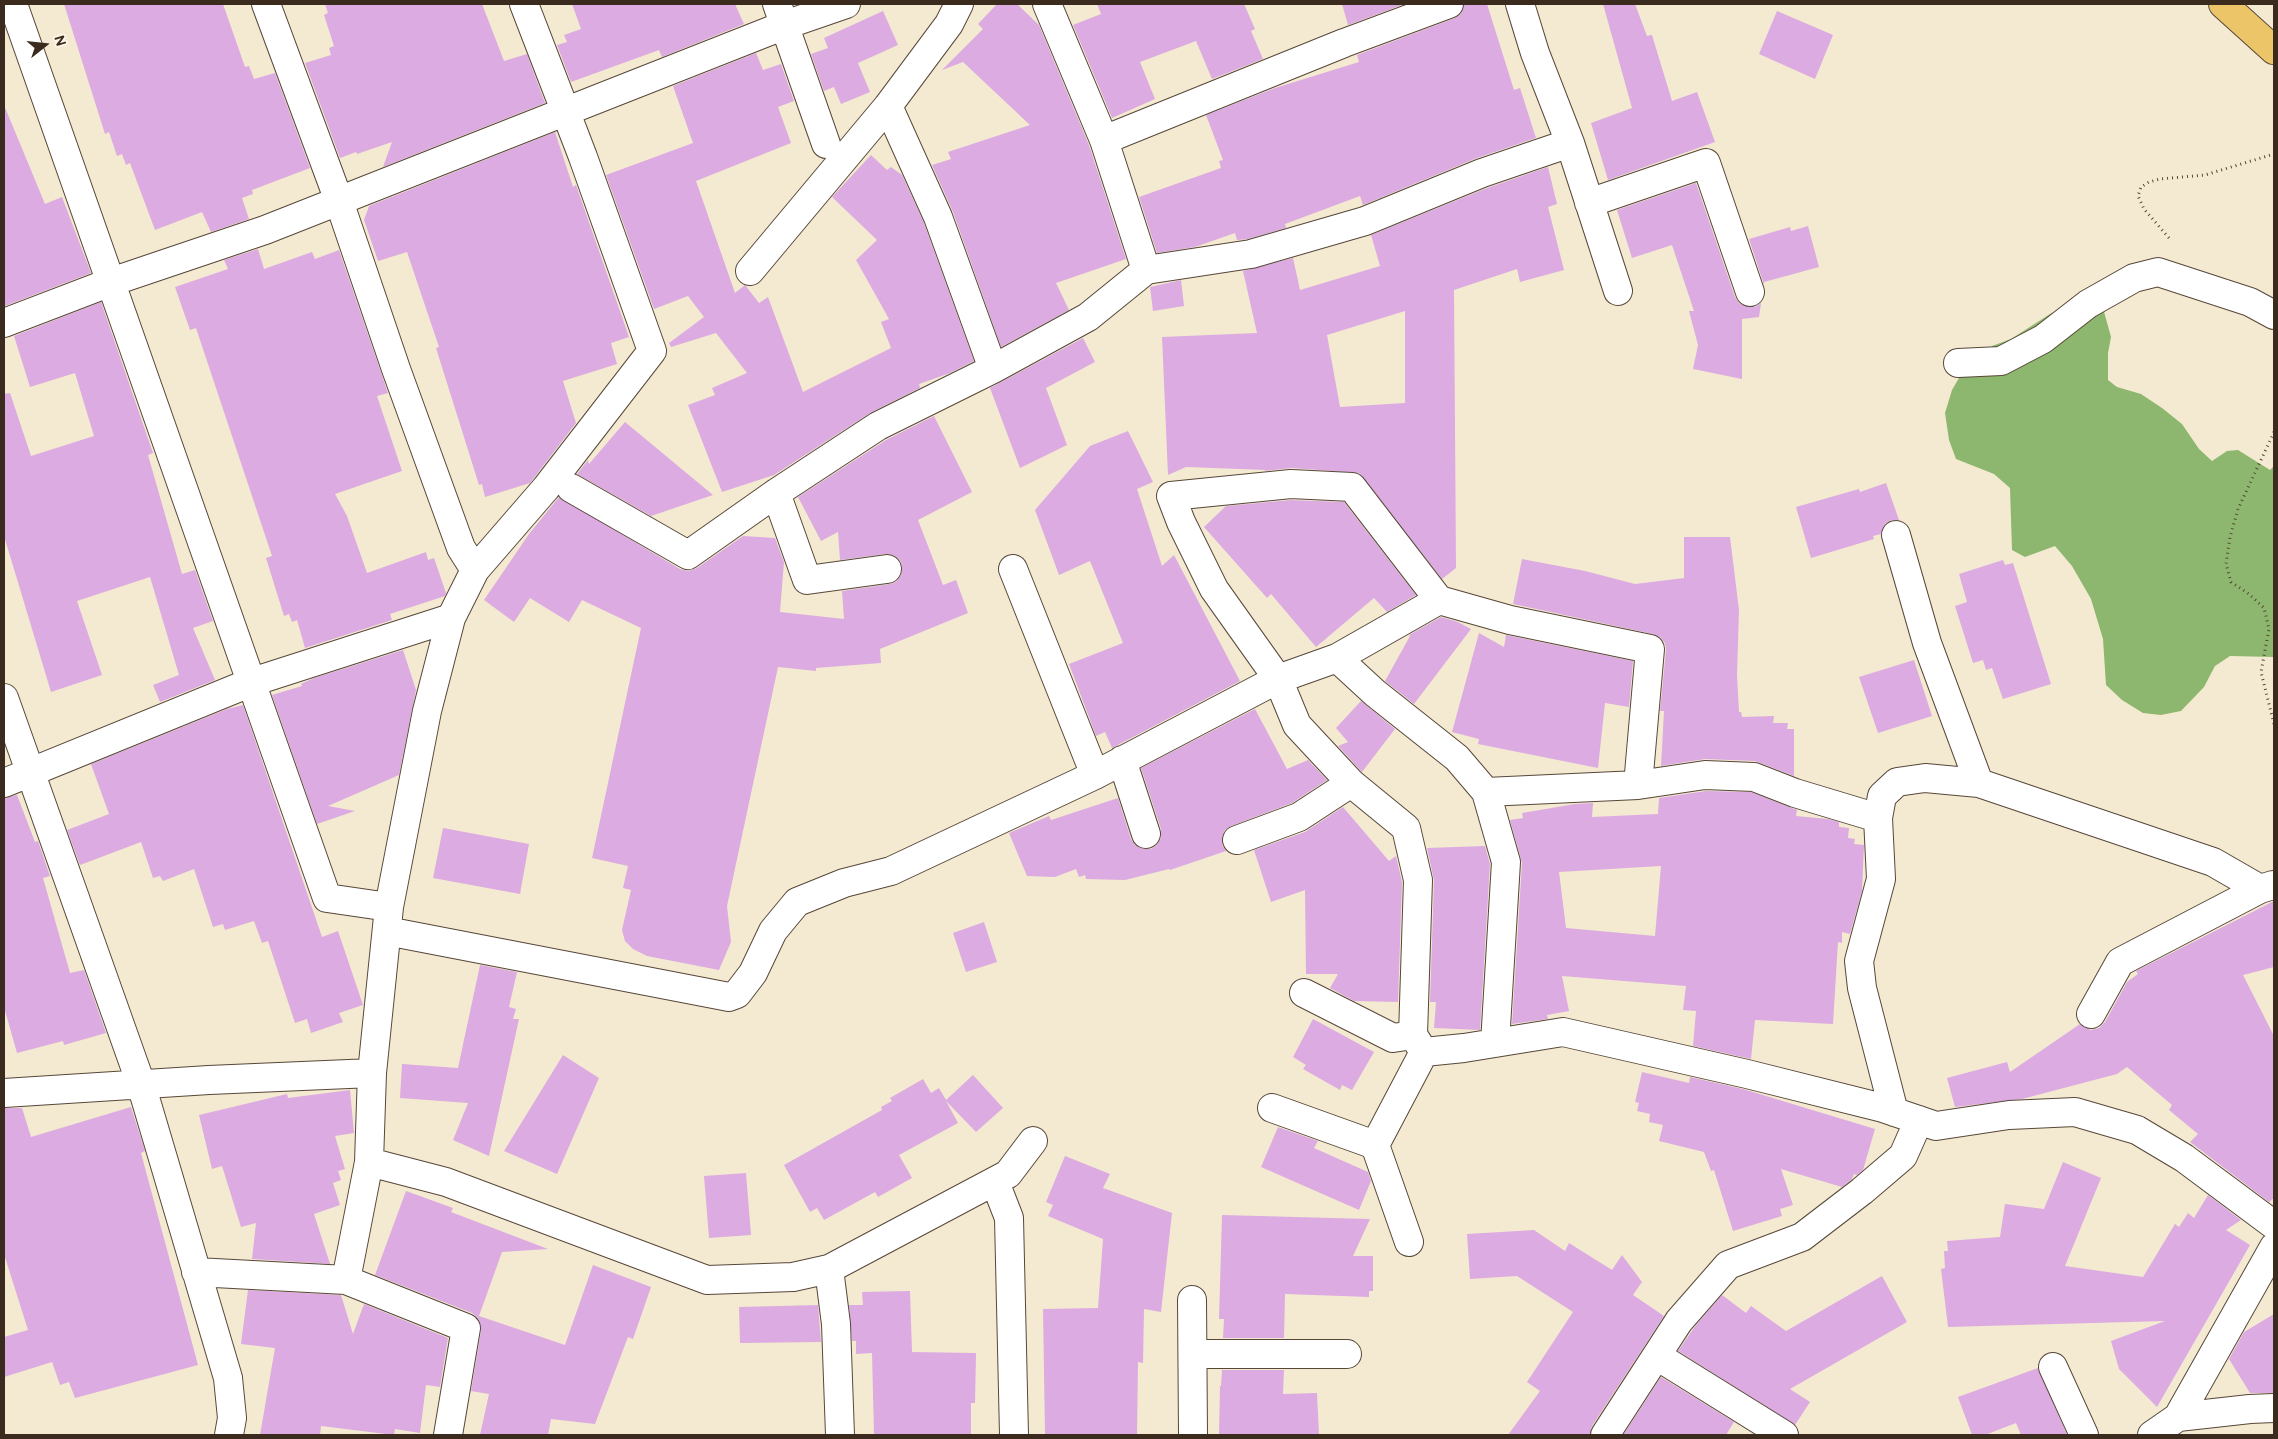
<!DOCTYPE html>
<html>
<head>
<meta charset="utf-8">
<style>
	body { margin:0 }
	#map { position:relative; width:2278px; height:1439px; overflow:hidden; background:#f4ead1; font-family:"Balsamiq Sans",sans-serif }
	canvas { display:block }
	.frame { position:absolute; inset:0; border:5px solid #3b2a1e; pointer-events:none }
	.north { position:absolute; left:20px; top:20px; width:50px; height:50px; -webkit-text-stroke:4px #fcf5e5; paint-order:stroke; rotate:74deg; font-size:14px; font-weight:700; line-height:20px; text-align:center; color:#3b2a1e }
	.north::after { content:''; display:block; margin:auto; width:18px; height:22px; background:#3b2a1e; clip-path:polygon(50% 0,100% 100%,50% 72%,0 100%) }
</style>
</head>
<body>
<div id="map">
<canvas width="2278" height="1439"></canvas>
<div class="frame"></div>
<div class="north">N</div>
</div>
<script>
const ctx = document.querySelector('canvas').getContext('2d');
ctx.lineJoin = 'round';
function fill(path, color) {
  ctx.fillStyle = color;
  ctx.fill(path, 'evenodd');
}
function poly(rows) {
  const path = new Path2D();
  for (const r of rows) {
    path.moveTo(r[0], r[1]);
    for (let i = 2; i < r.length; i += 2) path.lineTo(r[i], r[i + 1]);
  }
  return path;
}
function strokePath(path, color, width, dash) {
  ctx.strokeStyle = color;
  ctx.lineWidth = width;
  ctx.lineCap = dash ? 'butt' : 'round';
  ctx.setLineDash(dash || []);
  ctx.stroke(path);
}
fill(poly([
	[2067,306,2103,308,2111,337,2108,353,2108,380,2117,387,2141,394,2162,408,2182,424,2199,449,2212,461,2227,451,2238,450,2270,470,2274,466,2274,657,2230,656,2215,666,2204,687,2181,711,2161,715,2143,713,2122,700,2106,685,2103,639,2091,599,2072,566,2055,546,2025,557,2012,550,2010,488,1994,474,1956,459,1949,440,1945,413,1952,390,1963,371,1982,371,1992,346,2011,339,2050,314]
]), '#8db76e');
fill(poly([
	[64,4,223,4,245,67,249,66,254,79,275,73,310,168,252,190,253,194,242,198,249,219,211,232,202,212,155,230,130,163,126,165,122,154,117,156,109,132,105,134],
	[325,4,482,4,504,61,527,54,545,103,383,167,392,142,357,154,356,152,340,158,305,63,331,55,329,48,334,46,324,15,328,13],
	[572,4,735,4,744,24,662,57,659,50,571,82,557,45,567,42,564,35,581,29],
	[997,4,1017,4,1039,25,1089,145,1126,259,1056,283,1069,310,1001,347,953,212,932,165,951,159,948,152,1030,125,963,62,942,70,983,29,978,24],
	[1097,4,1244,4,1255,29,1251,31,1263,59,1212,79,1196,41,1140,62,1155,99,1112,118,1073,25,1101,14],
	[1342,4,1405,4,1348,25],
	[1464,4,1487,4,1514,90,1520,88,1536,138,1477,158,1363,205,1360,196,1285,224,1286,228,1248,239,1237,240,1235,233,1195,247,1157,253,1139,197,1221,168,1219,161,1223,160,1206,115,1275,88,1359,62,1357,55,1455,18,1461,14],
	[1603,4,1635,4,1647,36,1652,35,1672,101,1697,92,1715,142,1608,180,1591,123,1632,108],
	[883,11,898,45,858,63,870,92,841,104,834,87,824,91,811,54,828,48,824,38],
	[1777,11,1833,35,1815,79,1759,54],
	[756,53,763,70,781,64,794,101,778,107,791,143,696,181,735,293,745,285,759,303,768,297,803,392,891,348,881,322,889,319,856,260,877,240,832,197,871,155,887,170,891,167,902,175,924,223,974,361,950,373,919,384,920,388,870,413,774,475,722,492,688,405,715,395,712,388,747,373,716,333,671,347,669,343,704,317,688,296,654,309,606,175,693,143,673,86],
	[4,105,45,204,62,197,91,273,5,306],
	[555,132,573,187,576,185,629,337,611,343,617,364,563,381,576,423,530,483,485,497,482,484,479,485,436,348,439,347,407,252,378,261,364,220,369,206],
	[1548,167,1557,204,1548,207,1564,270,1520,282,1517,269,1454,290,1456,568,1442,579,1359,473,1292,468,1264,471,1266,470,1186,467,1168,475,1162,337,1257,333,1243,271,1293,258,1300,290,1380,266,1371,235,1487,188],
	[1405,311,1405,403,1340,407,1327,335],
	[1696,183,1735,297,1739,303,1747,307,1755,307,1761,303,1759,317,1742,319,1742,379,1693,369,1698,345,1689,311,1694,311,1672,245,1632,258,1617,210],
	[1808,226,1819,267,1764,282,1764,285,1749,239,1790,227,1791,231],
	[258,249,264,269,312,252,315,259,339,250,388,393,377,396,402,471,335,494,347,516,367,573,426,552,428,560,434,558,446,593,445,596,390,614,392,620,305,648,297,620,292,622,289,614,284,616,266,558,272,556,196,328,190,330,175,287,228,269,224,260],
	[1181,280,1184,306,1153,311,1150,287],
	[101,302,153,453,148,455,182,574,195,570,213,621,193,628,215,680,160,702,153,685,179,675,150,577,77,601,102,675,51,692,4,536,4,394,10,393,31,456,94,436,75,373,30,387,14,336],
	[1083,338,1095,362,1046,388,1067,445,1020,468,990,388],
	[934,416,972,492,918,520,943,585,956,580,968,613,880,649,881,663,816,668,816,671,778,667,727,906,731,942,719,970,647,956,633,949,625,941,622,930,631,890,623,888,628,866,592,858,641,628,582,600,569,622,530,598,514,622,484,600,529,534,559,497,680,569,688,571,697,568,743,536,775,538,784,562,780,612,844,619,842,591,890,584,896,582,901,575,902,566,900,560,893,555,885,554,840,560,838,532,821,541,798,497,886,440],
	[625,422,713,495,651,516,577,474,588,460,589,464],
	[1128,431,1153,482,1137,489,1162,566,1174,555,1240,681,1112,748,1105,732,1096,736,1069,664,1123,643,1090,561,1059,575,1035,510,1090,446],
	[1886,483,1899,520,1891,520,1885,524,1881,534,1873,536,1874,539,1811,558,1796,507,1859,489,1860,492],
	[1291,500,1344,502,1416,595,1387,612,1374,598,1316,647,1271,594,1267,598,1204,527,1226,506],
	[1684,537,1730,537,1739,610,1737,675,1739,712,1741,712,1742,717,1774,716,1773,723,1788,723,1787,729,1794,729,1794,776,1755,761,1705,759,1661,766,1664,711,1660,711,1666,650,1665,643,1660,637,1653,634,1513,604,1522,559,1585,571,1635,584,1684,578],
	[2003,560,2005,565,2013,563,2051,684,2003,699,1992,668,1986,670,1983,660,1973,663,1955,606,1967,602,1959,574],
	[1441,617,1458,622,1471,629,1414,704,1385,681,1410,636,1409,635],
	[1479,633,1504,647,1506,635,1633,661,1629,707,1605,703,1598,768,1478,744,1479,739,1452,732],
	[403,650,416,690,399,775,328,806,355,811,317,824,272,695,302,686,301,684,314,678],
	[1914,660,1932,716,1878,733,1859,677],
	[1361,701,1395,729,1362,772,1338,746,1348,742,1336,728],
	[243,705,322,937,338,931,363,1005,339,1013,343,1022,311,1033,307,1019,295,1023,268,941,262,943,254,921,225,930,223,924,213,927,194,869,163,881,160,876,153,878,141,842,80,865,67,830,109,814,91,764,227,709],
	[1255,709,1287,769,1308,760,1327,780,1292,803,1231,826,1225,830,1222,837,1222,845,1226,851,1170,870,1169,869,1125,880,1086,879,1085,875,1079,877,1076,869,1055,877,1027,876,1009,833,1049,816,1051,820,1118,798,1131,839,1135,845,1143,849,1151,849,1157,845,1161,838,1161,829,1141,768],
	[1706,791,1751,792,1797,810,1796,816,1828,819,1839,822,1839,827,1849,828,1848,838,1855,839,1854,844,1864,845,1862,891,1850,934,1842,932,1842,943,1838,942,1833,1024,1755,1020,1751,1059,1693,1046,1696,1011,1683,1010,1686,986,1562,976,1569,1011,1547,1015,1548,1019,1512,1024,1522,863,1510,820,1523,818,1522,813,1575,804,1593,803,1592,817,1658,814,1659,798],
	[1661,866,1655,936,1566,928,1559,872],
	[17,795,35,842,38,841,50,876,43,878,70,973,84,970,106,1033,64,1045,63,1041,17,1053,4,1007,4,798],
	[1343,807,1389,861,1396,856,1402,882,1398,1002,1354,1001,1330,988,1338,974,1306,974,1305,890,1271,902,1254,850,1305,832],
	[443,828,529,844,520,894,433,878],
	[1485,846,1490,864,1480,1030,1434,1028,1436,1002,1430,1002,1434,880,1427,848],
	[2274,901,2274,967,2243,975,2274,1036,2274,1198,2269,1202,2190,1142,2198,1134,2169,1110,2172,1105,2127,1067,2117,1074,2022,1099,1955,1107,1947,1078,2007,1062,2010,1072,2080,1024,2091,1030,2099,1028,2105,1022,2127,982,2138,974,2136,971],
	[984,922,997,962,966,972,953,933],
	[480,965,517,972,509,1007,516,1009,513,1019,519,1019,489,1156,453,1140,468,1103,400,1098,402,1064,458,1068],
	[1313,1019,1374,1052,1352,1090,1342,1085,1340,1090,1303,1069,1306,1065,1293,1057],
	[563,1055,599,1078,557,1174,504,1151],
	[1642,1072,1689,1083,1690,1077,1743,1089,1875,1129,1863,1170,1857,1175,1854,1174,1852,1179,1842,1187,1781,1169,1793,1205,1780,1209,1782,1216,1733,1231,1714,1170,1711,1171,1704,1152,1659,1141,1663,1125,1649,1122,1650,1114,1637,1111,1639,1103,1635,1102],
	[973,1075,1003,1108,976,1132,946,1101,958,1123,899,1155,912,1178,878,1197,875,1192,824,1220,817,1208,810,1212,784,1165,882,1110,881,1107,892,1101,890,1098,923,1079,931,1093,939,1088,946,1100],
	[350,1090,354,1133,335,1136,345,1169,338,1171,341,1180,333,1183,340,1205,314,1214,330,1264,252,1259,256,1223,241,1227,222,1166,212,1169,199,1115,287,1094,288,1098],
	[131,1107,145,1151,141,1153,198,1365,75,1398,69,1382,60,1385,52,1362,4,1377,4,1337,28,1330,4,1254,4,1108,22,1108,31,1137],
	[1278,1127,1318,1141,1314,1148,1368,1172,1371,1181,1359,1210,1261,1167],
	[1065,1156,1110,1174,1103,1188,1172,1213,1161,1312,1144,1309,1143,1363,1138,1362,1137,1435,1045,1435,1043,1309,1098,1308,1103,1239,1048,1216,1053,1205,1046,1202],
	[2063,1162,2101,1178,2065,1266,2143,1277,2175,1224,2179,1227,2188,1213,2194,1218,2208,1195,2241,1220,2226,1230,2250,1245,2157,1407,2119,1369,2111,1341,2165,1321,1948,1327,1941,1269,1945,1268,1944,1251,1948,1251,1947,1241,2000,1237,2005,1204,2044,1209],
	[746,1173,751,1235,709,1238,704,1176],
	[406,1191,453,1208,451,1212,548,1249,502,1252,479,1316,565,1345,593,1265,651,1287,633,1339,628,1337,595,1424,551,1419,548,1435,480,1435,489,1394,471,1391,481,1331,478,1318,472,1313,375,1275],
	[1222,1215,1370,1219,1353,1256,1373,1256,1373,1291,1369,1291,1369,1297,1285,1294,1284,1338,1223,1338,1224,1319,1219,1319],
	[1534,1230,1565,1251,1569,1243,1612,1270,1622,1255,1642,1282,1633,1295,1664,1316,1592,1426,1590,1435,1508,1435,1540,1391,1527,1382,1573,1312,1517,1276,1470,1279,1467,1234],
	[1882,1276,1907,1322,1790,1389,1810,1402,1795,1425,1678,1351,1696,1325,1722,1295,1746,1313,1751,1306,1786,1331],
	[248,1290,341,1295,353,1334,364,1304,448,1338,440,1387,426,1385,420,1433,395,1429,394,1435,321,1426,320,1435,260,1435,275,1348,241,1344],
	[910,1291,912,1352,976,1353,975,1403,971,1403,971,1435,874,1435,872,1353,856,1354,856,1341,852,1341,849,1305,863,1305,862,1292],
	[818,1305,821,1342,740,1343,739,1307],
	[2274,1314,2274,1393,2250,1393,2229,1359,2244,1332],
	[2038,1368,2067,1435,2021,1435,2016,1423,1985,1435,1972,1435,1958,1397],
	[1222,1370,1284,1370,1283,1394,1317,1393,1319,1435,1219,1435,1220,1386,1221,1386],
	[1661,1377,1734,1422,1726,1435,1623,1435]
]), '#dcabe1');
const minor = poly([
	[13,4,327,898,389,907],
	[266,4,339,201,396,369,461,548,475,570],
	[777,4,826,144],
	[1047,4,1104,140,1146,270],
	[1520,4,1535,53,1570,143,1618,291],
	[888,106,938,217,993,369],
	[1104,140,1344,43,1449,4],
	[1589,203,1706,163,1750,292],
	[750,271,888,106,949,24,959,4],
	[4,323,111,282,265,230,785,25,846,4],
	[1958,363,2001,361,2043,339,2088,304,2134,278,2158,272,2250,302,2274,315],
	[571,488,688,555,776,493,878,426,993,369,1088,317,1146,270,1251,254,1365,221,1482,173,1570,143],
	[776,493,807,580,887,569],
	[1896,535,1927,643,1979,783],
	[1013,569,1095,775],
	[1337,658,1375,693,1457,758,1486,792,1506,862,1495,1043],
	[4,698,141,1084,228,1378,232,1418,229,1435],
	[1122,760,1146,834],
	[4,783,252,682,451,618],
	[1486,792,1638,785,1705,775,1754,777,1795,793,1878,818],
	[1237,840,1299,817,1351,783],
	[387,928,397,933,729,997,737,994,753,973,773,931,797,902,844,883,891,871,1095,775,1278,679,1337,658,1439,600],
	[1304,993,1393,1038,1413,1035],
	[2091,1014,2120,962,2260,889,2273,885],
	[1424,1052,1413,1035,1418,880,1406,828,1351,783,1297,725,1278,679,1214,589,1181,522,1171,496,1291,484,1352,487,1439,600,1510,620,1650,649,1638,785],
	[1424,1052,1464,1048,1563,1032,1747,1074,1883,1108,1936,1126,2009,1115,2075,1112,2137,1130,2184,1158,2274,1225],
	[4,1093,209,1080,372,1073],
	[1272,1108,1375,1145],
	[1894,1112,1862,988,1859,961,1881,879,1878,818,1882,796,1897,782,1925,778,1979,783,2213,862,2260,889],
	[369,1162,446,1182,707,1280,793,1277,829,1269,1008,1174,1033,1141],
	[995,1182,1009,1218,1014,1435],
	[1409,1242,1375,1145,1424,1052],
	[829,1269,836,1324,840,1435],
	[196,1272,346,1280],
	[1192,1300,1193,1435],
	[1193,1354,1347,1354],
	[1657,1356,1784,1435],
	[2053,1367,2084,1435],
	[2178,1417,2250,1409,2274,1408],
	[448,1435,466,1328,346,1280,369,1162,372,1073,389,907,427,711,451,618,475,570,546,488,652,351,583,157,524,4],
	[1605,1435,1679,1321,1728,1265,1802,1237,1862,1191,1903,1156,1919,1120],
	[2152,1435,2178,1417,2274,1247]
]);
const major = poly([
	[2223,4,2274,50]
]);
strokePath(minor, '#574739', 30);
strokePath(major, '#574739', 30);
strokePath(poly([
	[2169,238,2144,209,2138,196,2141,187,2149,182,2160,179,2205,175,2274,154],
	[2274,432,2238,509,2230,537,2226,564,2231,582,2249,594,2264,608,2269,629,2261,672,2274,724]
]), '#574739', 3, [1, 4]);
strokePath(minor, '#fff', 28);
strokePath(major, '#ecc569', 28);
</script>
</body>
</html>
